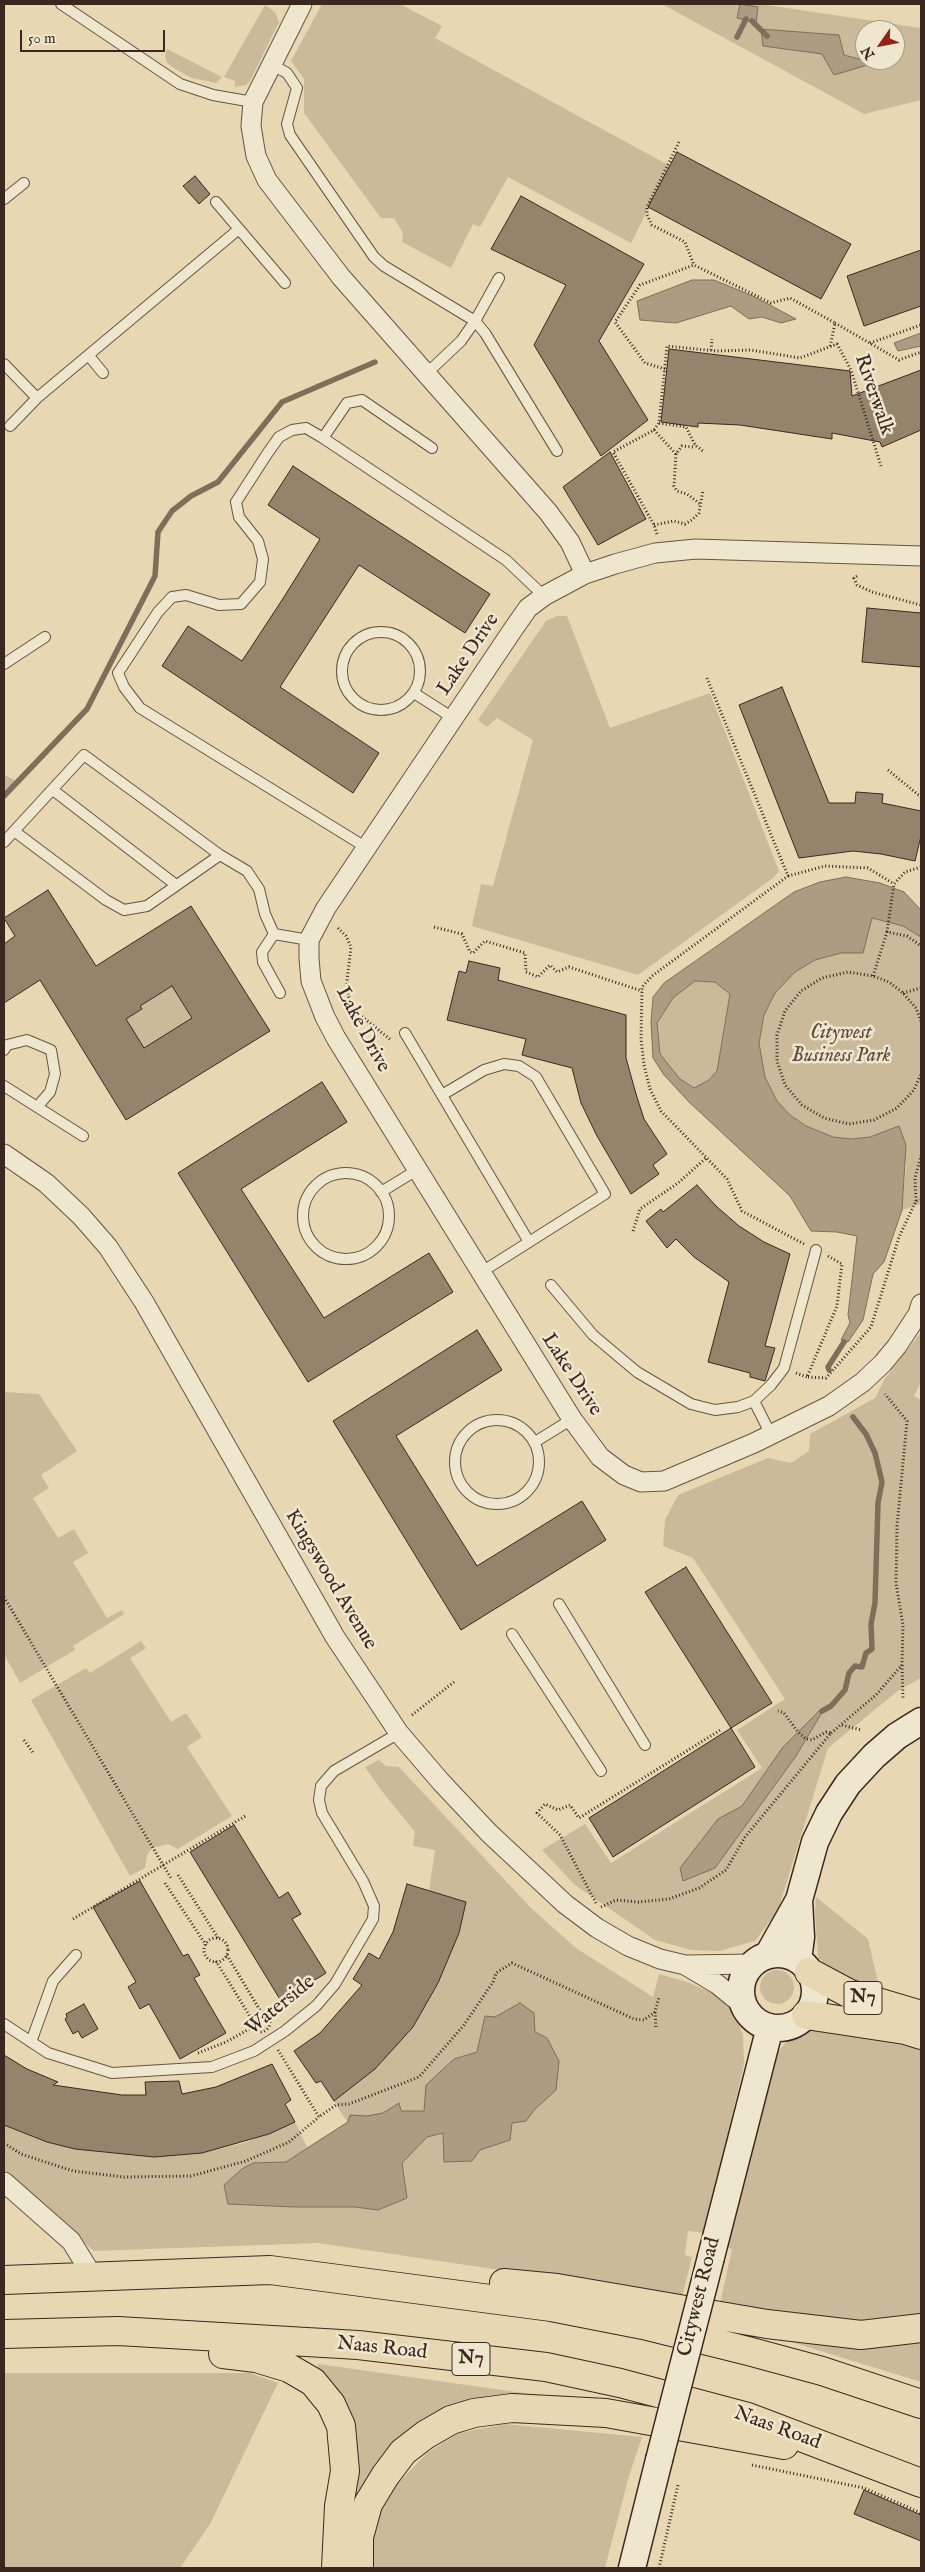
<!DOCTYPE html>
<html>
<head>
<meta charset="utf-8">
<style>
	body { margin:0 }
	#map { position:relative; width:925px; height:2572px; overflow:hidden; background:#e7d8b3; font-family:"IM FELL English",serif }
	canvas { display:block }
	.frame { position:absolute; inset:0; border:5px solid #3a2820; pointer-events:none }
	.north { position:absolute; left:855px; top:20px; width:50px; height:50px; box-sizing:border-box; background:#efe6ce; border:1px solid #a79a88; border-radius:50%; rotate:237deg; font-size:14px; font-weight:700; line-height:20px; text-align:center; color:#3a2820 }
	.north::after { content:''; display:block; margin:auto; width:18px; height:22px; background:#8f2418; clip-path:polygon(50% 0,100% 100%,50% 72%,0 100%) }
	.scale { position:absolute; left:20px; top:30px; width:145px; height:22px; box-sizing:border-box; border:2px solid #3a2820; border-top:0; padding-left:6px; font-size:15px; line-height:18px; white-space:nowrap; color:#3a2820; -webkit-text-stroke:4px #efe6ce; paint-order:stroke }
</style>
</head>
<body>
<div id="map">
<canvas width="925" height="2572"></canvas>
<div class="frame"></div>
<div class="north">N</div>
<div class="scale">50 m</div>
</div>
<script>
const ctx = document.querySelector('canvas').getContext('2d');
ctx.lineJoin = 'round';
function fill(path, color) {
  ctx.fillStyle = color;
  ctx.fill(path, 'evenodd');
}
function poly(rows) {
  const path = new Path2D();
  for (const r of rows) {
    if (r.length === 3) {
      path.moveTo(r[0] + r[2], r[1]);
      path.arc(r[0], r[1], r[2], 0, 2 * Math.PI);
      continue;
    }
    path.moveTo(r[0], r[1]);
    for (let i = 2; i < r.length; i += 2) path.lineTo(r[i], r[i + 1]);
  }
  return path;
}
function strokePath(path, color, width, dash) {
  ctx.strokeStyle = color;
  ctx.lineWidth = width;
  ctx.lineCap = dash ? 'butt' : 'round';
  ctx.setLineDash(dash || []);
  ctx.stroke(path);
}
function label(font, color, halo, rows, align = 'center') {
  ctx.font = font + ' "IM FELL English",serif';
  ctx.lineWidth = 5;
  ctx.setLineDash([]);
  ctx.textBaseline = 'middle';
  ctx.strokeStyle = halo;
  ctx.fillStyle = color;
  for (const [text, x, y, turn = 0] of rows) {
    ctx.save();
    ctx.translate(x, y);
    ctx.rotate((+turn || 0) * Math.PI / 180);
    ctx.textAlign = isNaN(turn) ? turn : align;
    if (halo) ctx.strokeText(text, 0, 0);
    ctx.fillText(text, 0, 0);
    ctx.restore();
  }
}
fill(poly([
	[322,4,400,4,442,26,435,38,670,166,631,243,508,177,480,227,473,224,451,268,402,242,403,233,394,218,381,218,304,113,304,79,291,61],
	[662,4,760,4,921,28,921,100,864,114],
	[865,30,895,30,895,60,865,60],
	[265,5,275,12,279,22,250,81,246,85,235,87,235,81,224,77],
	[167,49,222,77,216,83,192,78,177,70,167,63,165,56],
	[557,616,567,616,610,728,710,693,779,871,773,878,638,975,472,926,481,884,493,886,533,740,497,718,487,727,478,720,546,621],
	[4,775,17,781,4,796],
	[872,918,903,926,921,937,921,1204,902,1210,906,1164,888,1132,870,1137,851,1139,833,1137,806,1126,790,1115,777,1101,765,1077,760,1060,759,1043,764,1015,775,993,795,972,815,960,841,953,862,953],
	[695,981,715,982,730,994,717,1071,709,1080,694,1088,680,1079,660,1054,657,1023,673,998],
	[175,984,183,1004,192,1018,141,1050,126,1019,142,1010,140,1006],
	[921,1332,921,1382,914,1396,921,1400,921,1678,899,1690,828,1748,778,1910,755,1941,719,1951,691,1950,655,1940,575,1885,542,1850,585,1824,611,1863,762,1768,737,1730,785,1699,693,1558,663,1546,665,1520,678,1495,768,1458,791,1463,809,1451,810,1434,875,1398,884,1380],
	[4,1392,39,1394,77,1451,41,1475,49,1488,33,1498,58,1538,74,1529,88,1553,73,1562,107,1618,122,1610,124,1614,73,1646,75,1650,20,1683,4,1654],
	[141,1641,146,1648,130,1658,171,1722,186,1713,202,1737,187,1747,232,1816,178,1849,168,1844,152,1848,147,1855,145,1868,130,1876,31,1700,86,1668,90,1673],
	[379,1760,386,1766,399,1767,531,1908,576,1948,653,1997,659,1974,687,1982,710,1992,721,1999,735,2014,743,2035,744,2064,705,2233,688,2231,685,2255,692,2257,682,2297,318,2243,94,2251,4,2173,4,2125,39,2139,75,2149,154,2157,202,2153,244,2143,295,2122,307,2147,347,2122,334,2101,375,2069,413,2027,438,1983,459,1933,466,1902,429,1891,435,1850,413,1846,415,1832,381,1790,365,1767],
	[816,1897,868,1939,880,1991,846,1982,818,1958,815,1911],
	[777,1987,17],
	[810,2025,921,2042,921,2319,835,2325,719,2308,732,2249,723,2246,772,2060,785,2043],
	[785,2339,921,2339,921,2382,788,2341],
	[318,2364,573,2400,475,2406,362,2494,352,2494,357,2469,356,2429,347,2407,317,2370],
	[4,2373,250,2373,278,2383,210,2524,180,2568,4,2568],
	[505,2424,642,2437,629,2476,605,2568,369,2568,377,2518,398,2483,427,2453,459,2433]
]), '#caba9a');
const water = poly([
	[740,4,758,7,756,23,737,18,740,4],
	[761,29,839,35,844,55,874,63,834,75,822,54,763,46,761,29],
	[692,280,714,280,753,296,796,319,781,323,762,317,749,319,731,306,676,323,640,320,637,301,692,280],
	[921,333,921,346,898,351,894,343,921,333],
	[846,877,880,883,904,892,921,910,921,937,903,926,872,918,863,953,841,953,815,960,795,972,775,993,764,1015,759,1043,765,1077,777,1101,790,1115,806,1126,833,1137,851,1139,870,1137,899,1126,906,1145,902,1210,884,1262,873,1274,863,1320,848,1342,844,1342,841,1340,850,1323,848,1315,857,1236,837,1232,811,1231,790,1196,689,1102,664,1075,653,1058,651,1022,653,997,664,983,794,892,820,882,846,877],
	[695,981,715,982,730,994,717,1071,709,1080,694,1088,680,1079,660,1054,657,1023,673,998,695,981],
	[819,1711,821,1714,796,1756,715,1868,683,1881,680,1868,718,1819,742,1806,783,1747,819,1711],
	[520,2003,534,2013,535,2032,547,2038,559,2061,556,2090,535,2109,526,2121,512,2123,510,2140,480,2150,472,2161,444,2162,443,2133,427,2137,402,2163,407,2198,378,2210,355,2207,294,2207,228,2204,224,2185,242,2169,253,2163,286,2162,348,2122,350,2115,367,2116,383,2113,399,2103,401,2111,424,2111,426,2085,454,2059,477,2052,485,2016,495,2017,520,2003]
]);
fill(water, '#ac9c81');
strokePath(water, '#7e6e5a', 1);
strokePath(poly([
	[752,21,767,36],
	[737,37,746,19],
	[4,796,87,709,155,576,158,532,172,511,191,496,218,482,282,402,375,362],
	[829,1370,828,1367,844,1342],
	[822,1711,831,1706,845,1690,849,1673,855,1666,862,1667,866,1653,872,1649,871,1624,875,1603,878,1503,882,1482,875,1453,866,1434,853,1417]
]), '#7e6e5a', 5.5);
const building = poly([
	[677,152,851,244,821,299,648,207,677,152],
	[195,176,210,194,199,204,183,186,195,176],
	[521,196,644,264,599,341,648,420,601,456,534,345,566,285,491,249,521,196],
	[921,250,921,306,864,326,847,276,921,250],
	[669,349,850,371,852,396,921,370,921,430,882,447,880,442,832,433,832,439,740,425,698,423,698,427,661,422,669,349],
	[610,452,646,519,598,545,563,487,610,452],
	[293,466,490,594,465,633,359,565,280,687,379,753,353,793,162,666,188,626,242,661,284,597,320,539,268,505,293,466],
	[867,608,921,613,921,667,862,662,867,608],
	[782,687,829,803,855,803,856,792,883,794,882,803,921,811,921,836,915,861,881,854,853,851,799,858,739,705,782,687],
	[48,890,96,966,191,906,270,1031,126,1120,40,980,4,1003,4,944,15,936,4,918,48,890],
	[172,986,192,1018,144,1048,126,1019,142,1009,140,1006,172,986],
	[469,961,500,968,498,980,626,1015,626,1058,636,1094,644,1119,667,1154,653,1165,659,1174,631,1194,597,1136,581,1103,572,1068,522,1055,526,1039,447,1020,459,971,466,973,469,961],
	[322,1082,347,1122,241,1189,324,1318,429,1253,453,1292,308,1382,178,1173,322,1082],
	[697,1185,716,1206,739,1226,764,1242,790,1254,765,1346,775,1348,765,1381,750,1377,750,1373,708,1362,729,1282,694,1257,676,1239,667,1248,646,1221,661,1209,663,1212,697,1185],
	[477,1330,502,1370,396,1436,477,1566,582,1501,606,1540,461,1630,333,1421,477,1330],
	[686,1567,772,1703,731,1728,645,1592,686,1567],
	[731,1728,755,1767,613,1857,589,1818,731,1728],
	[234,1825,279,1898,288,1892,301,1914,292,1919,326,1973,281,2001,190,1852,234,1825],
	[140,1881,183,1956,188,1954,200,1975,194,1978,226,2033,180,2059,149,2004,140,2009,128,1987,136,1982,93,1907,140,1881],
	[407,1884,466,1902,459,1933,438,1983,413,2027,375,2069,334,2101,321,2081,316,2083,294,2051,320,2033,362,1985,353,1979,369,1953,379,1959,393,1932,407,1884],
	[84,2004,98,2029,82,2038,78,2031,73,2034,65,2019,67,2017,66,2014,84,2004],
	[4,2055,27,2069,58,2082,53,2085,122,2095,146,2095,145,2082,179,2081,182,2094,216,2087,272,2064,291,2100,285,2104,295,2122,269,2134,202,2153,154,2157,75,2149,47,2142,4,2125,4,2055],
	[864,2490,921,2515,921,2541,854,2514,864,2490]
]);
fill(building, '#94846c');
strokePath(building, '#3a2820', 1);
const service = poly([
	[61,4,180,84,213,95,253,102],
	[272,65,287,73,297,88,287,124,290,135,374,257,384,266,475,321,485,333,557,451],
	[4,199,24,183],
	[216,202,285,283],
	[89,356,103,373],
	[4,364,37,398],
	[425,375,461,341,475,321,499,278],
	[10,426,37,398,239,229],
	[323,438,347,403,362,400,432,448],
	[381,671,39],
	[4,664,45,637],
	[414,693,453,718],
	[53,790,176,885],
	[14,831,106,900,124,910,147,906,220,855],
	[4,842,84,755,220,855,247,871,259,889,265,914,274,934,309,940],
	[367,848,140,708,124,687,118,673,158,612,172,597,186,595,219,605,241,604,260,582,263,559,258,541,239,517,236,502,267,454,279,437,292,430,306,428,323,438,506,560,544,596],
	[274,934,262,952,263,962,280,993],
	[405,1033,529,1242],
	[4,1050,7,1045,27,1040,51,1050,55,1074,50,1092,37,1107],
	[4,1086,83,1136],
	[442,1095,484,1070,504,1064,519,1066,536,1077,605,1194,480,1273],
	[346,1216,43],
	[381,1192,417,1170],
	[551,1285,593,1335,637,1372,691,1404,715,1410,738,1407,754,1401,771,1385,784,1368,816,1250],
	[754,1401,771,1435],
	[497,1462,42],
	[535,1442,572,1419],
	[559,1604,645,1745],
	[512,1634,601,1771],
	[4,2024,48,2053,112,2073,212,2067,254,2051,285,2031,316,2006,335,1984,373,1919,374,1906,363,1881,322,1813,319,1800,321,1786,334,1771,399,1733],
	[31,2042,53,1981,76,1955]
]);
const minor = poly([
	[302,4,253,102,251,126,256,156,267,180,341,277,548,512,570,542,585,574],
	[921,556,696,549,655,553,615,564,585,574,544,596,528,608,514,628,326,908,309,940,309,958,311,981,325,1017,336,1038,572,1419,600,1457,624,1475,641,1482,664,1481,754,1443,829,1406,863,1382,883,1363,897,1346,918,1314,921,1304],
	[4,1154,46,1183,81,1216,108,1247,144,1302,335,1637,399,1733,441,1782,489,1833,565,1904,597,1928,628,1946,660,1959,685,1965,753,1964],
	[685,1965,717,1984,744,2006],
	[4,2182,71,2241,92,2275]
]);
const secondary = poly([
	[778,1991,37],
	[768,1955,799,1900],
	[798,1960,801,1937,799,1900,815,1842,829,1813,848,1784,874,1756,897,1736,921,1721],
	[711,2257,770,2027],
	[632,2568,659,2460]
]);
const trunk = poly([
	[809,1972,850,1994,921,2015],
	[806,2015,905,2030,921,2035],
	[4,2280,270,2270,551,2307,643,2325,748,2351,822,2371,921,2404],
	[504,2283,557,2288,767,2324,861,2335,921,2328],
	[4,2334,118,2331,358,2345,546,2367,620,2383,748,2417,921,2483],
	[223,2354,256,2358,289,2368,313,2382,331,2404,341,2426,345,2471,339,2506,336,2568],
	[359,2568,359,2537,368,2504,385,2476,403,2452,425,2435,451,2420,474,2413,512,2408,606,2413,784,2445]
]);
strokePath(service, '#655445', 12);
strokePath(minor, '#655445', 21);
strokePath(secondary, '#3a2820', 29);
strokePath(trunk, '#3a2820', 30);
strokePath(poly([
	[679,142,647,207,647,215,652,225,685,242,694,265],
	[835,323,899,360,921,352],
	[870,343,921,325],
	[711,350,712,339],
	[665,369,645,363,615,322,640,285,694,265,771,303,790,298,835,323,830,347],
	[659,423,686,427,695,445,703,451],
	[654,430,676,454,682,446,693,447,695,445],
	[676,454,674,486,677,491,687,494,700,504],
	[654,525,674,521,685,524,692,520,699,513,703,490],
	[657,534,654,525,613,452,654,430,659,423,667,346,716,351,751,350,800,358,837,344,851,370,881,466],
	[857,576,854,578,857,585,872,592,921,605],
	[707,678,788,876,652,976,642,987,641,1039,644,1065,650,1089,661,1111,727,1179,742,1211,804,1244],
	[888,770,921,797],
	[788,876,825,866,868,868,894,884],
	[434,927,462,934,470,952,473,953,485,941,525,953,526,972,538,977,550,965,557,972,569,967,642,991],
	[338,928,346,936,351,947,347,981,348,996,355,1011,391,1040],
	[887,932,894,884,905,872,921,867],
	[873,976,887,932,907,936,921,946],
	[903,993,921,988],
	[921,1021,916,1008,903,993,889,982,873,976,848,972,822,978,801,991,785,1011,777,1035,777,1061,785,1085,802,1105,824,1118,849,1124,874,1120,897,1108,914,1090,921,1074],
	[916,1201,915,1178,921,1156],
	[633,1231,640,1209,678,1183,706,1158],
	[828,1256,842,1264,837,1306,807,1377,826,1378,871,1327,899,1237,916,1201,921,1200],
	[796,1373,807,1377],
	[4,1597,172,1880],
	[902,1665,903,1698],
	[412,1715,454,1682],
	[842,1725,861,1730],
	[831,1733,876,1695,902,1665,903,1625,896,1583,897,1526,907,1421,885,1394],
	[24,1740,34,1754],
	[178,1875,218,1938],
	[165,1883,206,1945],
	[596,1903,560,1835,537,1813,545,1804,558,1810,570,1805,579,1818,722,1729],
	[601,1907,616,1900,638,1902,669,1899,699,1888,726,1870,745,1837,831,1733,826,1732,812,1740,806,1739,798,1732,784,1713,778,1711],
	[73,1919,247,1815],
	[216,1950,12],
	[227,1955,261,2012],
	[216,1961,251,2018],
	[260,2022,10],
	[655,2012,656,2029],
	[278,2050,319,2117,336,2105,349,2104,419,2077,464,2025,493,1982,496,1973,512,1963,634,2019,644,2020,655,2012,659,1997],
	[198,2053,226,2042,251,2028],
	[4,2143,21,2154,73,2171,124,2177,191,2176,246,2161,289,2142,319,2117],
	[752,2465,864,2488,921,2513],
	[659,2568,678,2485,676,2484]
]), '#3a2820', 3, [1, 2.5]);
strokePath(service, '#efe6ce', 10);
strokePath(minor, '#efe6ce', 19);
strokePath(secondary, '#efe6ce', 26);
strokePath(trunk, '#e7d8b3', 28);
const secondaryBridge = poly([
	[659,2460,711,2257]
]);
strokePath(secondaryBridge, '#3a2820', 29, []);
strokePath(secondaryBridge, '#efe6ce', 26);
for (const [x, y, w] of [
	[863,1998,38],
	[471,2359,38]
]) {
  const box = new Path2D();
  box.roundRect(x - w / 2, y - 16.5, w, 33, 4);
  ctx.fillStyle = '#efe6ce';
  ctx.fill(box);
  strokePath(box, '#3a2820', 1);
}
label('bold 19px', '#3a2820', null, [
	["N7",863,1998],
	["N7",471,2359]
]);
label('20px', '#3a2820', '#efe6ce', [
	["Riverwalk",873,395,71],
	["Lake Drive",469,655,-56],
	["Lake Drive",362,1030,62],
	["Lake Drive",571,1375,57],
	["Kingswood Avenue",330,1580,59],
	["Waterside",281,2006,-39],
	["Citywest Road",700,2297,-76],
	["Naas Road",382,2349,6],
	["Naas Road",777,2429,20]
]);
label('italic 20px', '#5e4c3e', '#efe6ce', [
	["Citywest",841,1034],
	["Business Park",841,1057]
]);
</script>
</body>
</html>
